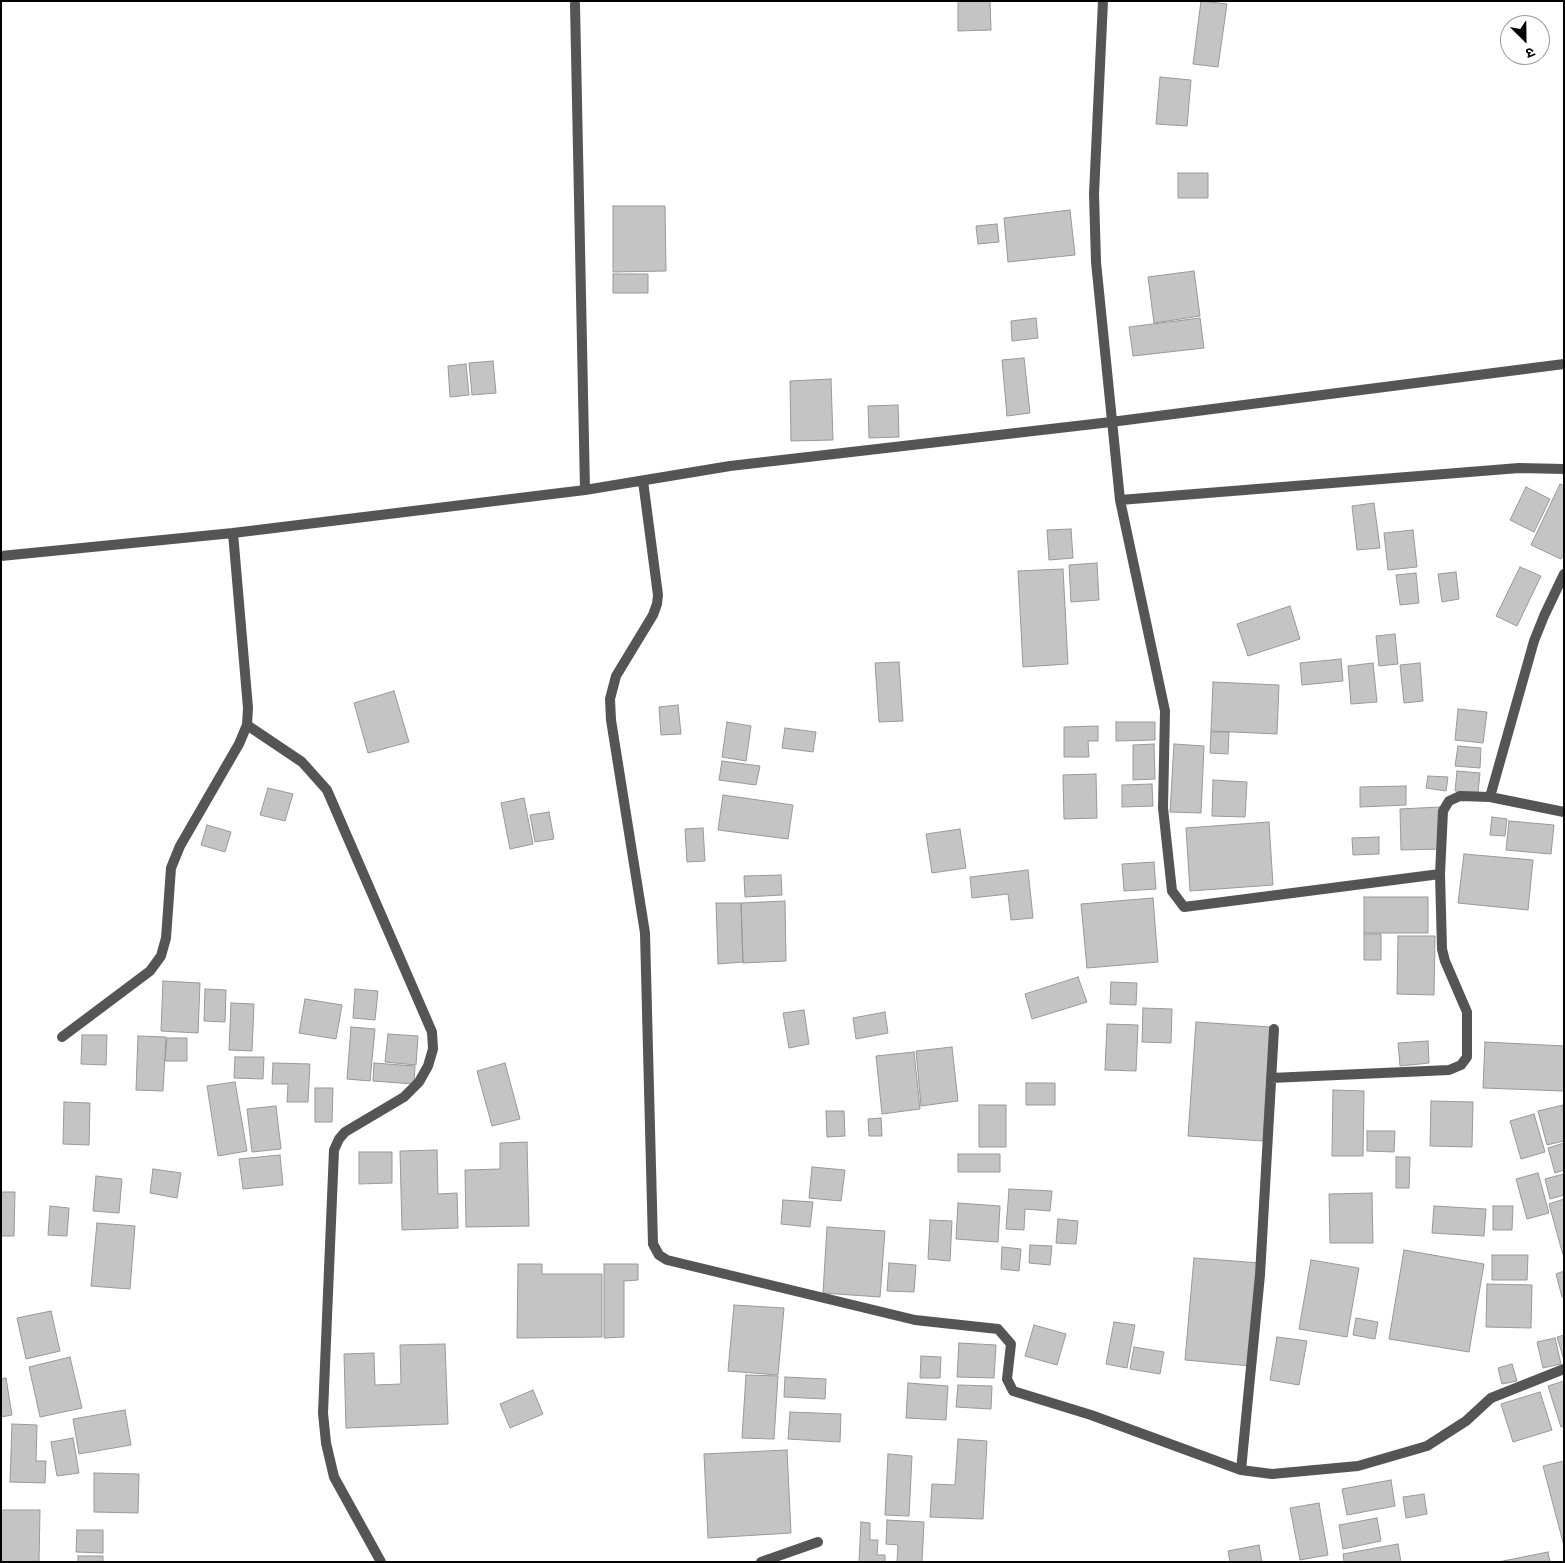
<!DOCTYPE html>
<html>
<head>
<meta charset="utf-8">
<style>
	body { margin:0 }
	#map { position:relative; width:1565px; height:1563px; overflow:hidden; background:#fff; font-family:"Public Sans","Noto Sans Devanagari",sans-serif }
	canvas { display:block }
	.frame { position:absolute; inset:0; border:2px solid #000; pointer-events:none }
	.north { position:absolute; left:1500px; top:15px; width:50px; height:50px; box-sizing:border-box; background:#fff; border:1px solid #999; border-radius:50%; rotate:157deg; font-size:14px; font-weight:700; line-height:20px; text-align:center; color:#000 }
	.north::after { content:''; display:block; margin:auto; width:18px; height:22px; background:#000; clip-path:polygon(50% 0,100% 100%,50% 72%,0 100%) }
</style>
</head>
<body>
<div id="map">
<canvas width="1565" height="1563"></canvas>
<div class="frame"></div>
<div class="north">उ</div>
</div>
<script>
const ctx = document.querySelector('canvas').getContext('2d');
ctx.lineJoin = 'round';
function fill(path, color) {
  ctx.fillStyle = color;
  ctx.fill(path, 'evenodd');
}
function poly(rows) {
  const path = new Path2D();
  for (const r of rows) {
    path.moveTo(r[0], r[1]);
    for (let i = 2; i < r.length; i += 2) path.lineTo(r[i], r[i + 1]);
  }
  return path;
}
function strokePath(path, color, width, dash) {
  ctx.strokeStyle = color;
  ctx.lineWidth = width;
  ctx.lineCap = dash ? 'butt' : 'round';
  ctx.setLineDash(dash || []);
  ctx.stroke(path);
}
const building = poly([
	[958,1,990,1,991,30,958,31,958,1],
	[1201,1,1227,4,1218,67,1193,64,1201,1],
	[1160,77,1191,80,1187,126,1156,124,1160,77],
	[1178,173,1208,173,1208,198,1178,198,1178,173],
	[613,206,665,206,666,271,613,272,613,206],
	[1070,210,1075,255,1008,262,1004,218,1070,210],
	[997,224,999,242,978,244,976,226,997,224],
	[1194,271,1200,316,1154,323,1148,277,1194,271],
	[613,274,648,274,648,293,613,293,613,274],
	[1036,318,1038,338,1012,341,1011,321,1036,318],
	[1200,318,1204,348,1133,356,1129,327,1200,318],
	[1024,358,1030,413,1007,416,1002,360,1024,358],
	[493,361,496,393,472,395,469,363,493,361],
	[466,364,469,395,450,397,448,366,466,364],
	[831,379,833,440,791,441,790,381,831,379],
	[898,405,899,437,869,438,868,406,898,405],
	[1560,484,1564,486,1564,554,1561,559,1531,545,1560,484],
	[1526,487,1550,499,1534,532,1510,520,1526,487],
	[1374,503,1380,548,1357,550,1352,506,1374,503],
	[1071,529,1073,558,1049,560,1047,530,1071,529],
	[1413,530,1417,567,1388,570,1384,533,1413,530],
	[1097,563,1099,600,1071,602,1069,565,1097,563],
	[1520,567,1541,576,1517,626,1496,616,1520,567],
	[1063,569,1068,664,1023,667,1018,571,1063,569],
	[1456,572,1459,599,1442,602,1438,574,1456,572],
	[1416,573,1419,603,1400,605,1396,575,1416,573],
	[1290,606,1300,639,1248,656,1237,624,1290,606],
	[1395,634,1398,664,1379,666,1376,636,1395,634],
	[1341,659,1343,681,1302,685,1300,663,1341,659],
	[899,662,903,721,879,722,875,663,899,662],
	[1373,663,1377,702,1351,704,1348,666,1373,663],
	[1420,663,1423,701,1404,703,1400,665,1420,663],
	[1213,682,1279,685,1277,734,1211,731,1213,682],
	[394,691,409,742,368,753,354,703,394,691],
	[678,705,681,734,661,735,659,707,678,705],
	[1458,709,1487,712,1483,743,1455,740,1458,709],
	[727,722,751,726,746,761,722,757,727,722],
	[1116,722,1155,722,1155,740,1116,741,1116,722],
	[1098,726,1098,741,1088,741,1089,757,1064,757,1064,727,1098,726],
	[785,728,816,732,813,752,782,748,785,728],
	[1211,732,1229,732,1228,754,1210,753,1211,732],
	[1154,744,1155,779,1133,780,1133,745,1154,744],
	[1174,744,1204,746,1201,813,1170,812,1174,744],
	[1458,746,1481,748,1480,768,1455,766,1458,746],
	[722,761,760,766,756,785,719,780,722,761],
	[1457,771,1480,773,1478,793,1455,791,1457,771],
	[1096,774,1097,818,1064,819,1063,775,1096,774],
	[1428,776,1448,777,1446,791,1426,788,1428,776],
	[1213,780,1247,782,1245,817,1212,816,1213,780],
	[1152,784,1153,806,1122,807,1122,785,1152,784],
	[1406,786,1406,805,1360,807,1360,787,1406,786],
	[268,788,293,794,285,821,260,815,268,788],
	[723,795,793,805,788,839,718,830,723,795],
	[524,798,533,844,510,849,501,803,524,798],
	[1440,807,1441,849,1401,850,1400,809,1440,807],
	[549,812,554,839,535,842,530,815,549,812],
	[1492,817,1507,819,1505,836,1490,835,1492,817],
	[1509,821,1554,825,1551,854,1506,850,1509,821],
	[1269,822,1273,885,1190,891,1186,828,1269,822],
	[207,825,231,832,225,852,201,845,207,825],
	[703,828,705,861,687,862,685,829,703,828],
	[960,829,966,868,932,873,926,834,960,829],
	[1379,837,1379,854,1353,855,1352,838,1379,837],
	[1464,854,1533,860,1528,910,1458,903,1464,854],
	[1154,862,1156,889,1124,891,1122,864,1154,862],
	[1028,870,1033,918,1011,920,1008,894,972,898,970,877,1028,870],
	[781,875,782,895,745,897,744,876,781,875],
	[1364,897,1428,897,1428,933,1364,933,1364,897],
	[1153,898,1158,962,1087,968,1081,904,1153,898],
	[785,901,786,961,743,963,741,903,785,901],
	[716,903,741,903,743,962,718,964,716,903],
	[1364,934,1381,934,1381,960,1364,960,1364,934],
	[1398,936,1435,936,1434,995,1397,994,1398,936],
	[1078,977,1087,1002,1032,1019,1025,994,1078,977],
	[163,981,200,983,198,1033,161,1031,163,981],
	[1111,982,1137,983,1136,1005,1110,1004,1111,982],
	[205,989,226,990,225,1022,204,1021,205,989],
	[355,989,378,991,375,1020,353,1018,355,989],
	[305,999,342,1005,336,1039,299,1033,305,999],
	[231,1003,254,1004,252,1051,229,1050,231,1003],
	[1143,1008,1172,1009,1171,1043,1142,1042,1143,1008],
	[804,1010,809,1044,789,1048,783,1013,804,1010],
	[885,1012,888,1033,856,1039,853,1018,885,1012],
	[1196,1022,1271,1027,1263,1141,1188,1136,1196,1022],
	[1107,1024,1138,1025,1136,1071,1105,1070,1107,1024],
	[351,1027,375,1029,370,1081,347,1079,351,1027],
	[388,1034,418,1036,416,1065,385,1062,388,1034],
	[82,1035,107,1035,106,1065,81,1064,82,1035],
	[138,1036,166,1037,163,1091,136,1090,138,1036],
	[167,1038,187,1038,187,1061,165,1061,167,1038],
	[1428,1041,1429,1063,1400,1066,1398,1043,1428,1041],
	[1485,1042,1564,1046,1564,1091,1483,1088,1485,1042],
	[952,1047,958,1101,921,1106,916,1051,952,1047],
	[914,1052,920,1109,882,1114,876,1056,914,1052],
	[235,1057,264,1057,263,1079,234,1078,235,1057],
	[273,1063,310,1064,308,1102,287,1102,288,1084,272,1084,273,1063],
	[374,1063,415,1066,414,1084,373,1081,374,1063],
	[505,1063,520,1119,492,1126,477,1071,505,1063],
	[235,1082,247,1151,218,1156,207,1086,235,1082],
	[1026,1083,1055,1083,1055,1105,1026,1105,1026,1083],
	[315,1088,333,1088,332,1122,315,1122,315,1088],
	[1333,1090,1364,1091,1363,1156,1332,1156,1333,1090],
	[1431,1101,1473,1102,1472,1147,1430,1146,1431,1101],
	[64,1102,90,1103,89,1145,63,1144,64,1102],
	[979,1105,1006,1105,1006,1147,979,1147,979,1105],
	[1563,1105,1564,1141,1547,1145,1538,1111,1563,1105],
	[276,1106,281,1149,252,1152,247,1109,276,1106],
	[826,1111,844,1111,845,1136,827,1137,826,1111],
	[1534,1114,1545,1152,1521,1159,1510,1121,1534,1114],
	[881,1118,882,1136,869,1136,868,1119,881,1118],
	[1367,1131,1395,1131,1394,1152,1367,1151,1367,1131],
	[527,1142,529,1226,466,1227,465,1170,500,1169,500,1143,527,1142],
	[1564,1143,1564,1170,1555,1173,1548,1148,1564,1143],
	[437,1150,438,1194,457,1193,458,1228,402,1230,400,1151,437,1150],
	[359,1152,392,1152,392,1183,359,1184,359,1152],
	[958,1154,1000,1154,1000,1172,958,1172,958,1154],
	[280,1155,283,1185,243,1189,239,1159,280,1155],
	[1396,1157,1410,1157,1409,1188,1396,1188,1396,1157],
	[812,1167,845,1170,841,1201,809,1198,812,1167],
	[153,1169,181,1173,177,1198,150,1193,153,1169],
	[1538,1173,1549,1213,1527,1219,1516,1179,1538,1173],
	[1564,1174,1564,1195,1550,1199,1545,1179,1564,1174],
	[96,1176,122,1179,119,1213,93,1211,96,1176],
	[1009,1189,1052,1191,1050,1211,1025,1209,1024,1230,1006,1229,1009,1189],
	[1,1192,15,1192,14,1236,1,1236,1,1192],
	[1372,1193,1373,1243,1330,1243,1329,1194,1372,1193],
	[1564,1199,1564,1254,1563,1255,1549,1204,1564,1199],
	[783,1200,813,1202,810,1227,781,1224,783,1200],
	[958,1203,1000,1206,998,1242,956,1239,958,1203],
	[50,1206,69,1208,67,1236,48,1235,50,1206],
	[1434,1206,1486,1209,1484,1236,1432,1233,1434,1206],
	[1493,1206,1513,1206,1512,1230,1493,1230,1493,1206],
	[1058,1219,1078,1221,1076,1244,1056,1243,1058,1219],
	[930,1220,952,1221,950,1261,928,1259,930,1220],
	[97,1223,135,1226,130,1289,91,1286,97,1223],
	[827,1227,885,1231,880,1297,823,1293,827,1227],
	[1030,1245,1052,1246,1050,1265,1029,1263,1030,1245],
	[1002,1247,1021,1249,1019,1271,1001,1269,1002,1247],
	[1404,1250,1484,1264,1469,1352,1389,1339,1404,1250],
	[1492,1255,1528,1255,1527,1280,1492,1280,1492,1255],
	[1194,1258,1260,1263,1251,1366,1185,1360,1194,1258],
	[1311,1260,1359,1268,1347,1337,1299,1329,1311,1260],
	[889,1263,916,1265,914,1292,887,1291,889,1263],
	[518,1264,542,1264,542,1274,602,1274,602,1337,517,1338,518,1264],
	[604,1264,638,1264,638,1280,624,1281,624,1337,604,1338,604,1264],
	[1564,1271,1564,1297,1562,1297,1556,1274,1564,1271],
	[1487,1284,1532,1285,1531,1328,1486,1327,1487,1284],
	[734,1305,784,1308,778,1375,728,1371,734,1305],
	[51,1311,60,1351,26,1359,17,1318,51,1311],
	[1356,1318,1378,1322,1375,1339,1353,1335,1356,1318],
	[1114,1322,1135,1325,1127,1368,1106,1364,1114,1322],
	[1034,1325,1066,1334,1057,1365,1025,1356,1034,1325],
	[1564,1335,1564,1360,1557,1337,1564,1335],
	[1277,1337,1307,1341,1299,1385,1270,1380,1277,1337],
	[1555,1338,1561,1364,1543,1368,1537,1342,1555,1338],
	[959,1343,996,1345,994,1378,957,1377,959,1343],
	[445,1344,448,1424,346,1428,344,1354,374,1353,375,1385,401,1384,400,1345,445,1344],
	[1134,1347,1164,1352,1160,1374,1130,1369,1134,1347],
	[921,1356,941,1357,940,1378,920,1378,921,1356],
	[70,1357,82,1408,40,1417,29,1367,70,1357],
	[1512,1364,1517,1381,1502,1384,1498,1368,1512,1364],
	[746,1375,778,1376,774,1439,742,1438,746,1375],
	[785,1377,826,1379,825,1399,784,1397,785,1377],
	[6,1378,12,1415,1,1417,1,1379,6,1378],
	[1564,1381,1564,1426,1561,1427,1548,1386,1564,1381],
	[908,1383,948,1386,946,1420,906,1418,908,1383],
	[958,1385,992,1386,991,1409,956,1407,958,1385],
	[533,1390,543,1414,510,1428,500,1404,533,1390],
	[1540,1392,1552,1430,1513,1442,1501,1404,1540,1392],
	[125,1410,131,1445,79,1454,73,1419,125,1410],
	[790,1412,841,1414,840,1442,788,1439,790,1412],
	[12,1424,37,1425,36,1461,46,1461,45,1483,10,1482,12,1424],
	[73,1438,79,1473,57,1476,51,1442,73,1438],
	[958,1439,987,1441,983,1519,930,1517,932,1484,955,1485,958,1439],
	[787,1450,791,1533,708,1538,704,1454,787,1450],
	[888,1454,912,1456,909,1516,885,1515,888,1454],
	[1564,1461,1564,1546,1543,1466,1564,1461],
	[94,1473,139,1474,138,1513,94,1512,94,1473],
	[1391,1480,1395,1506,1347,1515,1342,1489,1391,1480],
	[1424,1494,1427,1514,1406,1518,1403,1497,1424,1494],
	[1319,1503,1328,1555,1300,1560,1290,1508,1319,1503],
	[1,1510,40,1510,39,1562,1,1562,1,1510],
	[1377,1518,1381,1541,1343,1549,1339,1525,1377,1518],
	[887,1520,924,1522,922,1562,897,1562,898,1545,886,1544,887,1520],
	[861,1522,870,1523,870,1540,878,1540,877,1555,885,1555,885,1562,859,1562,861,1522],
	[77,1530,103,1530,103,1553,76,1552,77,1530],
	[1398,1544,1401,1562,1344,1562,1343,1554,1398,1544],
	[1259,1545,1262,1562,1230,1562,1228,1551,1259,1545],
	[1548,1552,1550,1562,1498,1562,1548,1552],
	[78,1556,103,1556,103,1562,78,1562,78,1556]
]);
fill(building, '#c4c4c4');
strokePath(building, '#999', 1);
strokePath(poly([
	[1103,1,1094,194,1096,262,1120,500,1165,711,1163,808,1172,891,1184,907,1440,874],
	[575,4,585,490],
	[643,481,658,595,657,604,653,615,616,676,610,699,611,720,645,933,653,1244,659,1255,667,1260,915,1320,998,1329,1011,1344,1007,1379,1013,1391,1091,1415,1241,1470,1272,1474,1358,1466,1427,1446,1466,1421,1491,1398,1564,1369],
	[1120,500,1519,468,1564,469],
	[1,556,233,533,585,490,730,466,1111,422,1564,364],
	[247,725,302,762,327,790,432,1032,433,1049,428,1066,419,1082,404,1097,345,1132,339,1139,334,1150,323,1413,326,1443,334,1477,381,1562],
	[1490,797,1534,641,1544,616,1564,574],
	[62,1037,150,971,161,956,166,938,171,868,180,846,239,744,247,725,248,708,233,533],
	[1271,1078,1449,1070,1461,1065,1467,1057,1467,1012,1445,961,1442,949,1440,874,1443,811,1449,801,1460,796,1490,797,1564,812],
	[1241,1470,1260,1275,1274,1029],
	[761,1562,818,1542]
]), '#555', 10);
</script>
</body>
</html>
